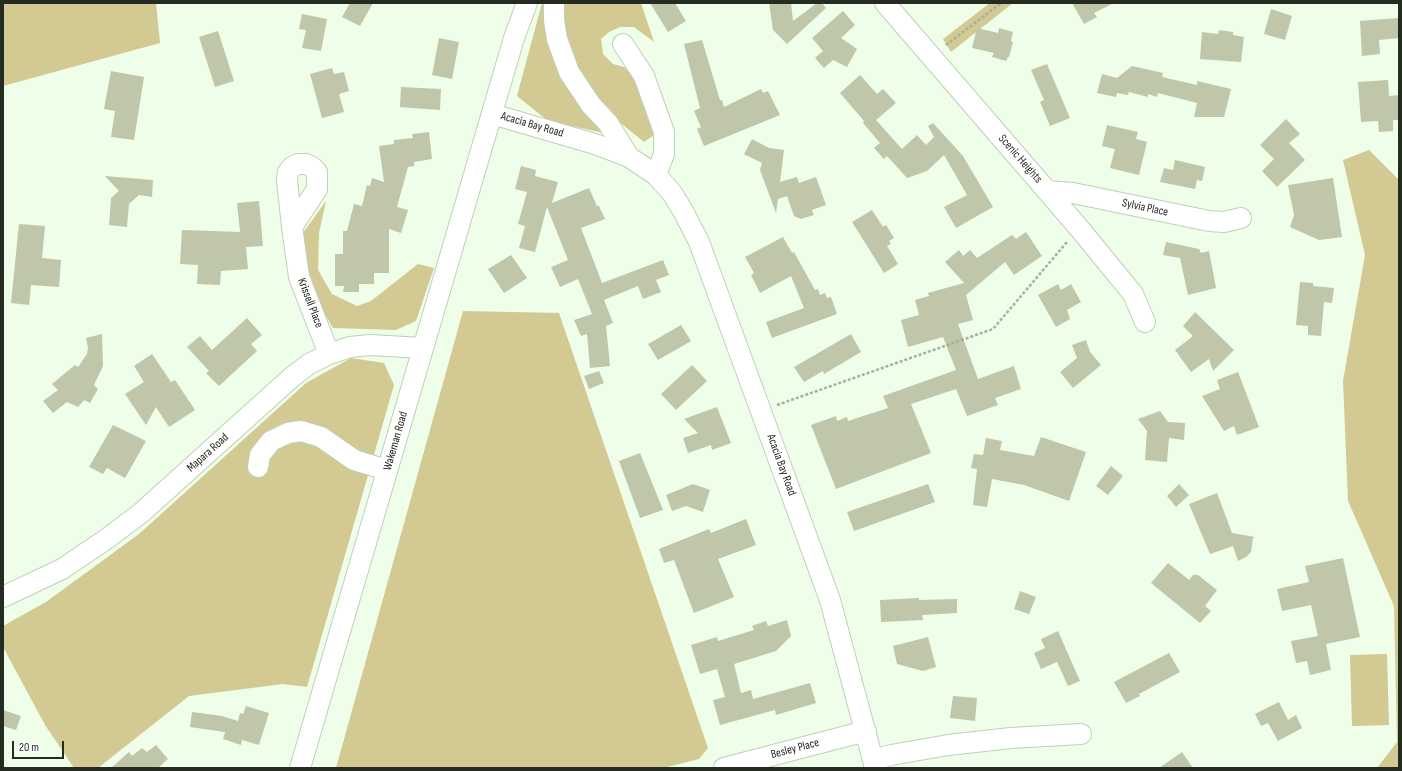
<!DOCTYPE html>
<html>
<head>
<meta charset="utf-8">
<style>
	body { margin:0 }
	#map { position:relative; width:1402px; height:771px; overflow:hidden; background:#eefee9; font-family:"Sofia Sans Condensed",sans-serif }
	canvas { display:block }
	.frame { position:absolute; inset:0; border:4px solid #242b21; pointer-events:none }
	.scale { position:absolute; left:12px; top:741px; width:52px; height:18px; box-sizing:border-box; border:2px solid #242b21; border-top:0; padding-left:5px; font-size:12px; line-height:14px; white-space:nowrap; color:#242b21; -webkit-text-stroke:3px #fff; paint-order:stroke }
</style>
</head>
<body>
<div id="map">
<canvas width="1402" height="771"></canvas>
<div class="frame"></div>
<div class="scale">20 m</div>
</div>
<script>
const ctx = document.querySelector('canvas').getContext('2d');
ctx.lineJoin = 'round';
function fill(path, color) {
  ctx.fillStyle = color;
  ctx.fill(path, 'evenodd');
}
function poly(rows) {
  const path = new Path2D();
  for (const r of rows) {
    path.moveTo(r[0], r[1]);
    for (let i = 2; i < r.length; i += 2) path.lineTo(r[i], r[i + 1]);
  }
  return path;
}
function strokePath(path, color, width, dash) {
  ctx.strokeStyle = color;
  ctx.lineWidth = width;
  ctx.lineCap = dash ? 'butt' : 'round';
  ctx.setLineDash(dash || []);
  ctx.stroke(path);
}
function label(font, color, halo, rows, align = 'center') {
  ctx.font = font + ' "Sofia Sans Condensed",sans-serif';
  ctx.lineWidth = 3;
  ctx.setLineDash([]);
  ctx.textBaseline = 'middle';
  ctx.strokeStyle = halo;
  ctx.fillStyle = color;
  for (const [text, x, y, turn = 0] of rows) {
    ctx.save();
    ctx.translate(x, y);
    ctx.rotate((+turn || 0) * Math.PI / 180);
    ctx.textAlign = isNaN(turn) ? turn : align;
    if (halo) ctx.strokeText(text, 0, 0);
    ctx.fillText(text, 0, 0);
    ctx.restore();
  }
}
fill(poly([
	[3,3,156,3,160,43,3,86],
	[542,3,549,25,604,133,548,121,517,96],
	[563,3,641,3,654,42,634,27,620,27,609,32,601,39,603,54,613,64,624,67,634,77,655,122,654,135,644,142,601,107,577,66,561,18],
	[990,3,1013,3,951,52,943,39],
	[1369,150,1399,180,1399,768,1377,768,1397,742,1394,606,1348,501,1343,381,1365,255,1343,160],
	[326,201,319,233,318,270,332,294,357,306,371,301,418,264,434,268,416,321,396,330,333,328,320,306,309,272,303,233],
	[463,311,559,313,708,748,699,759,663,768,336,768],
	[351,358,384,363,394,385,307,687,283,684,189,696,98,768,74,768,45,725,3,647,3,626,46,602,139,534,306,383],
	[1387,654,1389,725,1352,726,1350,655]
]), '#d3c992');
fill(poly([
	[350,3,373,3,360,26,342,17],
	[650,3,675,3,686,21,668,32],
	[769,3,791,3,793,21,817,3,822,3,826,8,787,44,773,30],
	[1072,3,1114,3,1094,13,1097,17,1084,24],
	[1271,9,1292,16,1285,40,1264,34],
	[843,11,855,25,841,38,857,49,847,67,833,60,824,68,815,58,823,51,812,38],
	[302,14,327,19,321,51,302,48,306,30,299,29],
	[1399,18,1399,38,1379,40,1380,54,1362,56,1360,21],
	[977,28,998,33,999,28,1013,32,1011,41,1013,42,1009,57,1008,57,1006,61,992,57,994,53,972,48],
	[1219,30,1233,32,1233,35,1244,37,1241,62,1200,59,1202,32,1218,34],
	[218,31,234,81,215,87,199,37],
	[439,38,459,42,452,79,432,75],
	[702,40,720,100,722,100,724,107,761,89,763,93,768,91,780,115,704,146,697,129,701,127,694,111,700,108,684,44],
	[1047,64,1070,118,1050,126,1040,102,1044,100,1031,70],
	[1132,66,1163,73,1162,77,1197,85,1197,81,1231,89,1224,117,1194,117,1197,103,1158,93,1157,97,1148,94,1148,97,1129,92,1128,95,1117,93,1116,97,1097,93,1102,74,1117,78],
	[332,68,334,74,344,72,349,91,339,94,344,112,322,118,310,74],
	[111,71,144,77,134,140,111,137,115,111,104,109],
	[860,75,877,94,883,89,896,103,876,120,902,149,917,135,926,145,934,137,928,126,933,123,963,156,993,207,956,228,944,207,967,195,944,155,927,171,907,178,887,156,884,159,874,148,880,143,863,123,864,121,840,93],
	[1388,80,1389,96,1399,95,1399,120,1393,120,1393,131,1379,132,1378,121,1361,122,1358,82],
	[401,87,441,89,440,110,400,107],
	[1286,119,1300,134,1289,143,1305,160,1277,187,1262,171,1274,159,1260,145],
	[1107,125,1138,132,1136,139,1147,142,1139,175,1110,168,1115,149,1102,146],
	[429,132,432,159,414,162,414,166,408,167,397,207,408,210,401,233,389,229,389,273,374,273,374,284,359,284,359,292,343,292,344,286,335,286,335,254,343,254,343,231,347,231,354,204,362,206,367,185,370,186,372,178,384,182,379,146,394,144,394,140,413,138,412,134],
	[752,139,769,148,784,150,780,182,797,177,799,183,816,177,826,205,812,210,814,215,801,219,794,216,787,196,778,199,776,213,760,170,762,163,744,154],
	[1175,160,1205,167,1202,181,1197,180,1195,189,1160,182,1164,168,1173,170],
	[521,166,536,170,535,176,558,182,552,203,589,188,597,206,599,206,605,219,581,228,602,283,663,260,669,275,656,280,661,292,643,299,638,286,604,300,613,323,606,326,610,366,590,368,587,334,581,336,574,320,592,314,578,279,560,287,551,267,568,260,547,207,535,252,519,248,525,226,518,224,527,192,515,189],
	[105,176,153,180,152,197,139,195,129,204,127,227,109,225,111,198,119,191],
	[1333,178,1342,237,1319,240,1290,227,1294,215,1288,185],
	[259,201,263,246,246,247,248,269,221,271,220,285,197,284,198,265,180,264,182,230,240,232,237,203],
	[872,210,883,227,886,225,894,238,889,241,891,244,887,246,898,264,884,273,852,222],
	[19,224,45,226,42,258,61,260,59,287,31,285,29,305,11,303],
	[1026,232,1042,256,1014,275,1005,262,966,295,973,320,958,324,978,379,1014,366,1021,389,995,398,998,405,967,416,956,389,911,404,931,453,836,489,811,425,836,416,837,421,847,417,848,421,888,408,883,396,956,370,943,337,908,347,901,320,919,315,915,300,929,296,928,293,964,283,945,262,959,250,963,256,970,250,977,258,1012,235,1016,239],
	[783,237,792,253,794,252,815,290,818,289,820,295,825,293,827,298,831,297,837,314,772,338,766,322,804,308,791,276,760,293,751,275,754,273,745,257],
	[1166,242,1199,249,1201,253,1209,251,1216,288,1188,295,1180,258,1163,255],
	[511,255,527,278,504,293,488,269],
	[1300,282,1313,283,1313,286,1334,288,1332,303,1324,302,1321,336,1308,335,1308,326,1296,325],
	[1058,284,1061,290,1071,284,1081,302,1067,310,1070,319,1056,327,1038,295],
	[1195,312,1234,350,1213,371,1209,359,1191,372,1175,350,1193,336,1183,326],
	[247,318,262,335,251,344,257,351,219,386,206,373,209,371,187,347,200,336,212,350],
	[681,325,691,341,658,360,648,344],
	[102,334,103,366,94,385,98,389,90,403,84,400,78,407,67,402,53,413,43,401,58,390,52,384,75,365,78,367,87,354,88,348,86,338],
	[851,334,861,352,824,374,823,371,804,382,794,367],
	[1086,340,1090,352,1101,365,1073,388,1060,372,1077,358,1072,345],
	[152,354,171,382,175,380,195,410,169,427,156,407,146,425,125,394,144,382,134,366],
	[692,365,707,381,676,410,661,394],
	[599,371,604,383,589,389,584,376],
	[1238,372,1259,427,1237,435,1234,426,1224,431,1202,396,1220,389,1217,380],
	[717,407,731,443,712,450,711,445,688,453,683,438,698,433,684,419],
	[1160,411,1168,422,1185,423,1184,440,1169,438,1167,462,1145,460,1147,431,1138,419],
	[113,425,146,441,125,478,107,468,103,474,89,467],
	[1041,437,1086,452,1069,501,1024,485,992,479,987,507,973,505,977,469,971,468,974,454,983,455,986,438,1002,441,1000,450,1034,456],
	[640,453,663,510,640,518,619,461],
	[1111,466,1123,476,1108,495,1096,486],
	[693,484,710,490,703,512,686,506,672,511,666,495],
	[928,484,935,502,854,531,847,512],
	[1179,484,1189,495,1176,507,1167,496],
	[1217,493,1232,533,1255,537,1253,538,1251,552,1246,557,1238,561,1233,546,1210,554,1189,504],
	[746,519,756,545,718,559,734,597,694,613,674,560,664,563,659,549,709,529,711,533],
	[1343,558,1360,637,1326,644,1331,670,1310,675,1307,661,1296,663,1291,641,1318,636,1311,605,1282,611,1277,589,1309,582,1305,566],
	[1168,563,1189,580,1193,575,1198,575,1217,590,1205,606,1211,611,1200,623,1151,583],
	[1020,591,1036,597,1029,614,1014,609],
	[919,598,919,600,957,599,957,613,922,615,923,620,881,622,880,600],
	[787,620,791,636,776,651,734,664,741,693,751,690,753,699,810,683,816,703,776,715,775,710,720,725,713,700,725,697,717,669,700,674,691,645,717,637,718,641,754,630,752,626,766,621,768,626],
	[1058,631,1080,681,1068,686,1057,662,1041,669,1034,653,1045,648,1041,639],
	[928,637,936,667,923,671,897,664,893,646],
	[1169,653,1180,672,1139,694,1140,696,1126,703,1114,682],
	[953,696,977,698,975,721,950,718],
	[1279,702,1288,720,1296,715,1302,728,1278,741,1268,723,1261,726,1255,714],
	[246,706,269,713,259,745,242,740,241,745,223,739,225,732,190,727,192,712,222,716,238,721,240,713,243,714],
	[3,710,21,716,16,730,3,726],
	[156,745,168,759,158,768,111,768,129,752,132,756,142,748,147,752],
	[1182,752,1193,768,1159,768]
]), '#bfc6a9');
const minor = poly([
	[554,3,554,20,557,39,569,72,591,105,608,123,629,157],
	[885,3,1079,228,1133,294,1145,322],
	[623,44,644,76,664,132,664,154,656,175],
	[492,114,595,144,629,157,656,175,672,193,683,211,699,242,830,600,875,768],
	[1048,191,1073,193,1209,221,1224,222,1241,218],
	[292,227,317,189,317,172,312,167,306,164,298,164,292,167,288,172,287,180,292,227,299,277,329,354],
	[258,467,260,455,271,441,288,433,301,431,321,437,354,460,387,470],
	[3,597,62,569,105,540,141,513,292,377,309,364,329,354,350,347,370,345,423,348],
	[873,760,891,755,948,745,1011,738,1081,734],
	[300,768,514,38,527,3],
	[724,768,866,731]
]);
strokePath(minor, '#bdd1b8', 22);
strokePath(poly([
	[946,45,1001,3],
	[777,405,993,329,1067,242]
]), '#a4b1a0', 2.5, [3, 2]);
strokePath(minor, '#fff', 20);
label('12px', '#242b21', '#fff', [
	["Acacia Bay Road",532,125,16],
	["Scenic Heights",1020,159,49],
	["Sylvia Place",1145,208,12],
	["Krissell Place",310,303,69],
	["Wakeman Road",396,441,-74],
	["Mapara Road",208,453,-42],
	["Acacia Bay Road",781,465,70],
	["Besley Place",795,749,-15]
]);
</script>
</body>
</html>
